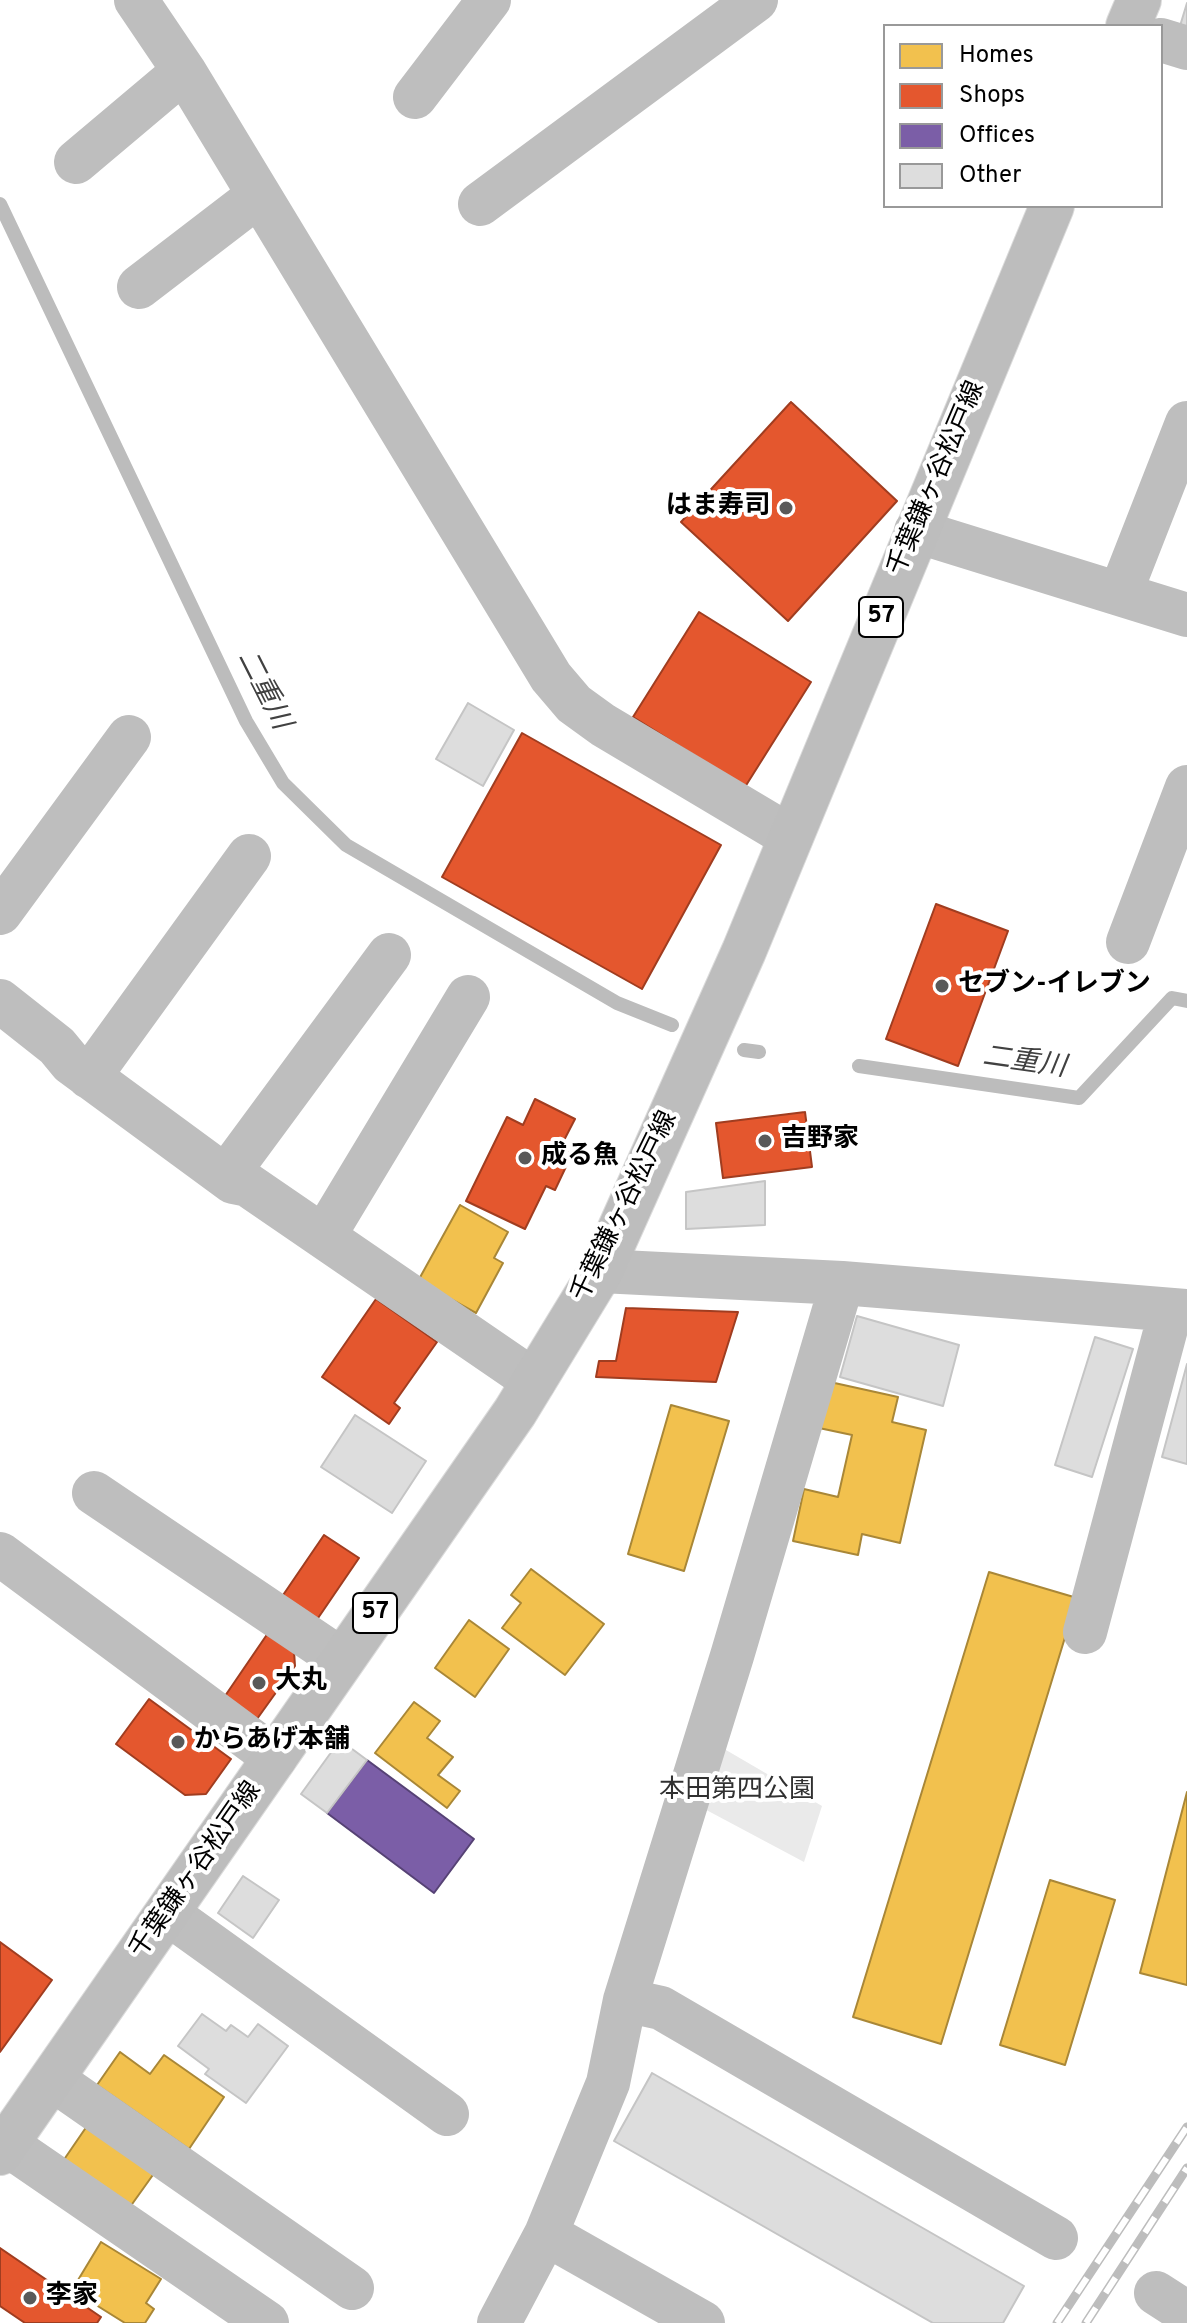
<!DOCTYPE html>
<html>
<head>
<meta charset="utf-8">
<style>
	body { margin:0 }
	#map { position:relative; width:1187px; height:2323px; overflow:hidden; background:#fff; font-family:Overpass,sans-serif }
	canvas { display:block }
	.legend { position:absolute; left:883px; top:24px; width:280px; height:184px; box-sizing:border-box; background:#fff; border:2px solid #999; margin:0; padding:10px 14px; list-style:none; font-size:24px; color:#000 }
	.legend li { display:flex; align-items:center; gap:16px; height:40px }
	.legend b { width:40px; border:2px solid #999 }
</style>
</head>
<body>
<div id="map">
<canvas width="1187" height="2323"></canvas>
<ul class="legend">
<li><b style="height:22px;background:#f2c14e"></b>Homes</li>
<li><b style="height:22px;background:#e4572e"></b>Shops</li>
<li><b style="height:22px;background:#7b5ea7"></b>Offices</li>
<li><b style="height:22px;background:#ddd"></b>Other</li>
</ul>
</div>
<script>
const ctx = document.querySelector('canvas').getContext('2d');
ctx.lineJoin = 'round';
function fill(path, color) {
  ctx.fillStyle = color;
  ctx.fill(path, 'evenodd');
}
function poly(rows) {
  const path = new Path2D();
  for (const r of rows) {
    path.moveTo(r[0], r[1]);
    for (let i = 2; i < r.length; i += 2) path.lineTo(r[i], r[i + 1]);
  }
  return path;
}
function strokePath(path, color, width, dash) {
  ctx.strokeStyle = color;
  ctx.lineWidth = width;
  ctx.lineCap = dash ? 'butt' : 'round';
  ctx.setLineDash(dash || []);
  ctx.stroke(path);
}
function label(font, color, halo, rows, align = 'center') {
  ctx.font = font + ' Overpass,"Noto Sans JP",sans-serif';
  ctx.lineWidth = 8;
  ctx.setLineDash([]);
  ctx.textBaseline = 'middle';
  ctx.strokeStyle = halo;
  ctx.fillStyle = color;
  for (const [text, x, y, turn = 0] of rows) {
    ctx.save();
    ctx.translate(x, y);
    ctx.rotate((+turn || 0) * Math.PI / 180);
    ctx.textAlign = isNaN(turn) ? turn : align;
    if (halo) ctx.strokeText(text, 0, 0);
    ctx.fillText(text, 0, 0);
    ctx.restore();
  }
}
fill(poly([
	[714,1743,822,1806,804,1862,697,1805]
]), '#eaeaea');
const homes = poly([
	[460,1205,508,1232,494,1258,503,1263,476,1313,418,1281,460,1205],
	[830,1382,898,1397,892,1422,926,1430,900,1543,862,1534,858,1555,793,1541,804,1489,838,1497,852,1435,819,1428,830,1382],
	[671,1405,729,1421,684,1571,628,1554,671,1405],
	[531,1569,604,1624,565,1675,502,1628,521,1603,511,1595,531,1569],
	[989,1572,1077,1598,941,2044,853,2017,989,1572],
	[469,1620,509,1649,475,1697,435,1668,469,1620],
	[414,1702,440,1721,427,1738,453,1757,438,1775,460,1791,447,1808,375,1753,414,1702],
	[1187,1792,1187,1985,1140,1973,1187,1792],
	[1050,1880,1115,1900,1065,2065,1000,2045,1050,1880],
	[120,2052,150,2074,164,2055,224,2097,189,2149,97,2085,120,2052],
	[87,2126,155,2172,130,2207,63,2161,87,2126],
	[101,2242,161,2279,146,2303,154,2309,145,2323,125,2323,72,2290,101,2242]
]);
fill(homes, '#f2c14e');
strokePath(homes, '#a98737', 2);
const shops = poly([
	[791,402,897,501,788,621,681,522,791,402],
	[699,612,811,682,745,787,633,717,699,612],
	[522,733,721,845,642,989,442,877,522,733],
	[936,904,1008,931,958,1066,886,1039,936,904],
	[535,1099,575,1119,560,1148,572,1154,555,1190,546,1186,525,1229,466,1201,507,1117,523,1125,535,1099],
	[805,1112,812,1167,723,1178,716,1123,805,1112],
	[376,1299,437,1342,394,1403,400,1408,389,1424,322,1377,376,1299],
	[626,1308,738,1312,716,1382,596,1377,599,1361,616,1361,626,1308],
	[324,1535,359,1558,314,1624,279,1601,324,1535],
	[268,1633,294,1651,295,1666,257,1719,225,1696,268,1633],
	[149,1699,231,1759,206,1794,185,1795,116,1744,149,1699],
	[0,1942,52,1980,0,2052,0,1942],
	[0,2248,101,2317,97,2323,25,2323,0,2306,0,2248]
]);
fill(shops, '#e4572e');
strokePath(shops, '#a03d20', 2);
const offices = poly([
	[367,1760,474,1839,434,1893,327,1813,367,1760]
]);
fill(offices, '#7b5ea7');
strokePath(offices, '#564275', 2);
strokePath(poly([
	[0,204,246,721,283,783,346,845,617,1003,672,1025],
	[744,1050,759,1052],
	[859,1066,1079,1098,1172,998,1187,1001]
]), '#bcbcbc', 14);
const building = poly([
	[1187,3,1187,28,1180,26,1187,3],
	[468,703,514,730,483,786,436,759,468,703],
	[765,1181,765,1225,686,1229,686,1192,765,1181],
	[857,1316,959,1345,943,1406,840,1377,857,1316],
	[1095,1337,1133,1349,1092,1477,1055,1465,1095,1337],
	[1187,1364,1187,1464,1162,1457,1187,1364],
	[355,1415,426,1461,392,1513,321,1467,355,1415],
	[340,1740,367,1760,327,1813,301,1794,340,1740],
	[243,1876,279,1900,253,1938,218,1913,243,1876],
	[202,2014,226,2031,231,2025,248,2037,258,2024,288,2046,246,2103,205,2074,209,2069,178,2046,202,2014],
	[652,2073,1024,2286,1003,2323,933,2323,614,2141,652,2073]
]);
fill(building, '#ddd');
strokePath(building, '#c5c5c5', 2);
const major = poly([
	[1128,26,1139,0],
	[0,2153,515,1412,601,1271,744,951,1052,206]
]);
strokePath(major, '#dbdbdb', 46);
strokePath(poly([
	[136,0,184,71,551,677,574,704,603,725,791,837],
	[1161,40,1187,48],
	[415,97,489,0],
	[76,162,184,71],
	[480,204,756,0],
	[139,287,259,195],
	[916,531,1187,615],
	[1120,594,1187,423],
	[0,913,129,737],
	[1128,942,1187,787],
	[0,1001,57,1046,71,1063,233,1182,248,1185,534,1381],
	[89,1077,249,856],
	[226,1176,389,955],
	[324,1236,468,997],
	[601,1271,842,1283,1187,1311],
	[94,1493,342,1660],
	[0,1554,275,1758],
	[1085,1632,1171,1310],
	[167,1913,447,2114],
	[625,2000,661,2008,1056,2238],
	[52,2079,352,2288],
	[6,2144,267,2323],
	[546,2234,703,2323],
	[1156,2293,1187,2313],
	[499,2323,546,2234,608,2083,625,2000,732,1656,842,1283]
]), '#bebebe', 44);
strokePath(major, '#bdbdbd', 44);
const rail = poly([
	[1057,2323,1187,2127],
	[1086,2323,1187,2168]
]);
strokePath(rail, '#bdbdbd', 9);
strokePath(rail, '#fff', 6, [18]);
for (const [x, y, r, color] of [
	[786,508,8,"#595959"],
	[942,986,8,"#595959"],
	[765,1141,8,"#595959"],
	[525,1158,8,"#595959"],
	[259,1683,8,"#595959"],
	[178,1742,8,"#595959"],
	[30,2298,8,"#595959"]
]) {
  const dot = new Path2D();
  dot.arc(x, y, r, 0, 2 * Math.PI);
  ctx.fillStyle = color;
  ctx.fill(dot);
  strokePath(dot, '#fff', 3);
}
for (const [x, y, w] of [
	[881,617,44],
	[375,1613,44]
]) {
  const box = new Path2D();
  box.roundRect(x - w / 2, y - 20, w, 40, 6);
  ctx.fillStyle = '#fff';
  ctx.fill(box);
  strokePath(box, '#000', 2);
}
label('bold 24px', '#000', null, [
	["57",881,617],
	["57",375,1613]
]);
label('26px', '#000', '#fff', [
	["千葉鎌ヶ谷松戸線",938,479,-67],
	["千葉鎌ヶ谷松戸線",626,1207,-64],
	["千葉鎌ヶ谷松戸線",197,1871,-55]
]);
label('bold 26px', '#000', '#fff', [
	["はま寿司",770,508,"right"],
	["セブン-イレブン",958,986],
	["吉野家",781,1141],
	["成る魚",541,1158],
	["大丸",275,1683],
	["からあげ本舗",194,1742],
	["李家",46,2298]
], 'left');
label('26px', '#303030', '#fff', [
	["本田第四公園",737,1792]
]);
label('italic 28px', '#414141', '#fff', [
	["二重川",262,691,63],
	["二重川",1024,1064,8]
]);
</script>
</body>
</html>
